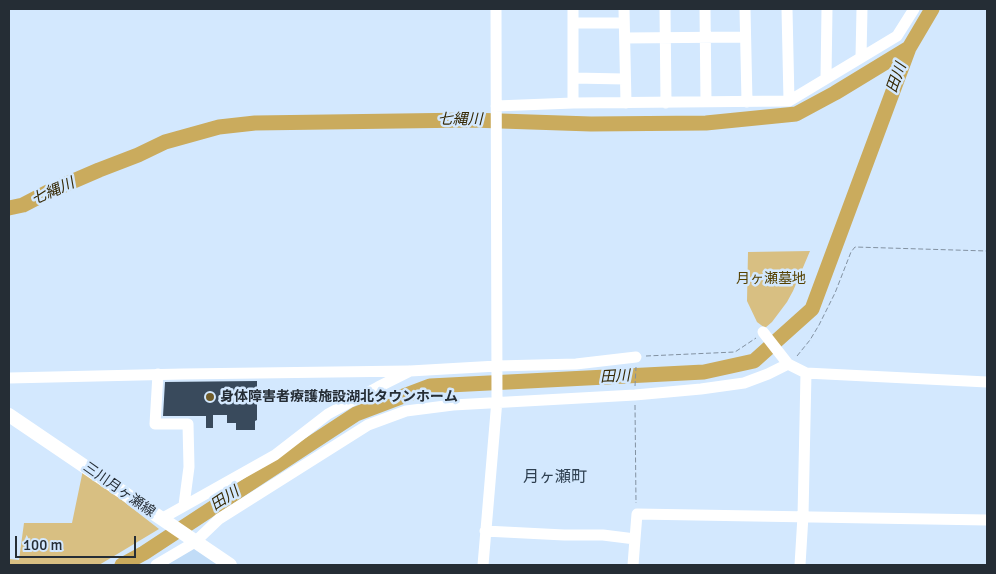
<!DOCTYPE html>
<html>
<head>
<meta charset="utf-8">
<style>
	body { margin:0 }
	#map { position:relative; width:996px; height:574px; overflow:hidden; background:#d3e8fe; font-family:Signika,sans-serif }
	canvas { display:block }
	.frame { position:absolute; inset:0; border:10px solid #252d35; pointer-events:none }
	.scale { position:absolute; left:15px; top:536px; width:121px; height:22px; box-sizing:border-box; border:2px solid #252d35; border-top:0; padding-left:6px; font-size:15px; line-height:18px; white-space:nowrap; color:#252d35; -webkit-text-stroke:4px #d3e8fe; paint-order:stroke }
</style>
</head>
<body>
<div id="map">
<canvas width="996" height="574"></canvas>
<div class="frame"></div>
<div class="scale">100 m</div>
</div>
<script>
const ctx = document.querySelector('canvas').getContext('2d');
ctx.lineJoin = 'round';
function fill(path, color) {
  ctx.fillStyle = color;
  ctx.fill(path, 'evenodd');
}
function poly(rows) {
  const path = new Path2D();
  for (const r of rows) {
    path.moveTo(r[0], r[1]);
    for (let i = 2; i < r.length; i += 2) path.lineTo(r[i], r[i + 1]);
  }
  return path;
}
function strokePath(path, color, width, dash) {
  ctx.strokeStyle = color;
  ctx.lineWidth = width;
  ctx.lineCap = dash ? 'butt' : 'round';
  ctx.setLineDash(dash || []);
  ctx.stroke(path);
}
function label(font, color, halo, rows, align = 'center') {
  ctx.font = font + ' Signika,"Noto Sans JP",sans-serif';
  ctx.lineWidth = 5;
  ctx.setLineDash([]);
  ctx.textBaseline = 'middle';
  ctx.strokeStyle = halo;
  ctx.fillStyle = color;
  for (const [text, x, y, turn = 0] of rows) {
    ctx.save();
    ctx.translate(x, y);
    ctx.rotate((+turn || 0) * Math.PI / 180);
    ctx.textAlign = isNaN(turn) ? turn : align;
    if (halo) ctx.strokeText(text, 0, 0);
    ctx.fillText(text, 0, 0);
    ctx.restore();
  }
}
fill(poly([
	[194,545,225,565,163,565]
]), '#c1dcf7');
fill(poly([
	[810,251,793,291,787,302,772,322,765,328,757,322,747,301,748,252],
	[83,470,159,529,99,565,9,565,9,559,19,560,24,523,72,523]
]), '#d8bf82');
strokePath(poly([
	[9,208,23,205,48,192,99,170,138,155,165,142,219,127,255,123,471,120,591,124,706,123,796,114,835,93,909,48],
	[122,565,144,553,356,414,430,386,704,372,754,361,812,309,909,48,932,9]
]), '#caab5d', 15);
fill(poly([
	[257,381,257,420,255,421,255,430,236,430,236,423,227,423,227,415,213,415,213,428,206,428,206,416,163,416,165,382]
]), '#394a5c');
strokePath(poly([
	[646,356,735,352,756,338],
	[797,356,810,340,819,325,835,293,851,252,855,247,987,251],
	[635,386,636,367],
	[635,405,636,503]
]), '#8291a1', 1, [5, 2.5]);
strokePath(poly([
	[624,9,626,103],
	[665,9,666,103],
	[705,9,706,102],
	[745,9,747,102],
	[787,9,789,101],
	[574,23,624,23],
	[625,38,745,37],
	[861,57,862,9],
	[574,78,624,79],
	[826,78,827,9],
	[573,103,573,9],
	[496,106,573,103,789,101,897,36,914,9],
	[763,332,788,364,806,373,987,382],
	[158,374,155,424,188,424,189,467,184,505],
	[9,378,183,374,409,371],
	[161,519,275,455,328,414,378,387,410,371,497,366,576,364,636,357],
	[485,531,564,535,603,535,635,539,637,514,987,520],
	[156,565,195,542,219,519,368,425,406,411,453,405,635,395,701,389,744,383,768,374,788,364],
	[483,565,497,400,496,9],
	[633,565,635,539],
	[800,565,803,516,806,373]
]), '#fff', 11);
strokePath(poly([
	[9,415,230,565]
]), '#fff', 14);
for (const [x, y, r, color] of [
	[210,397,5,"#705d2b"]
]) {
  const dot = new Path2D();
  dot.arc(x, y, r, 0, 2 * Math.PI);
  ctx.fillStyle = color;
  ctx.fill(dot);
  strokePath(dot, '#d3e8fe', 2);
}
label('14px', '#554100', '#d3e8fe', [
	["月ヶ瀬墓地",771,279]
]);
label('bold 14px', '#252d35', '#d3e8fe', [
	["身体障害者療護施設湖北タウンホーム",220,397]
], 'left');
label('14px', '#252d35', '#d3e8fe', [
	["三川月ヶ瀬線",119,490,35]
]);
label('italic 15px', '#362905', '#d3e8fe', [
	["田川",897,78,-70],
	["七縄川",460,120],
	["七縄川",53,192,-24],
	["田川",615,377,-3],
	["田川",225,499,-33]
]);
label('16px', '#2f4051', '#d3e8fe', [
	["月ヶ瀬町",555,478]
]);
</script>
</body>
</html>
